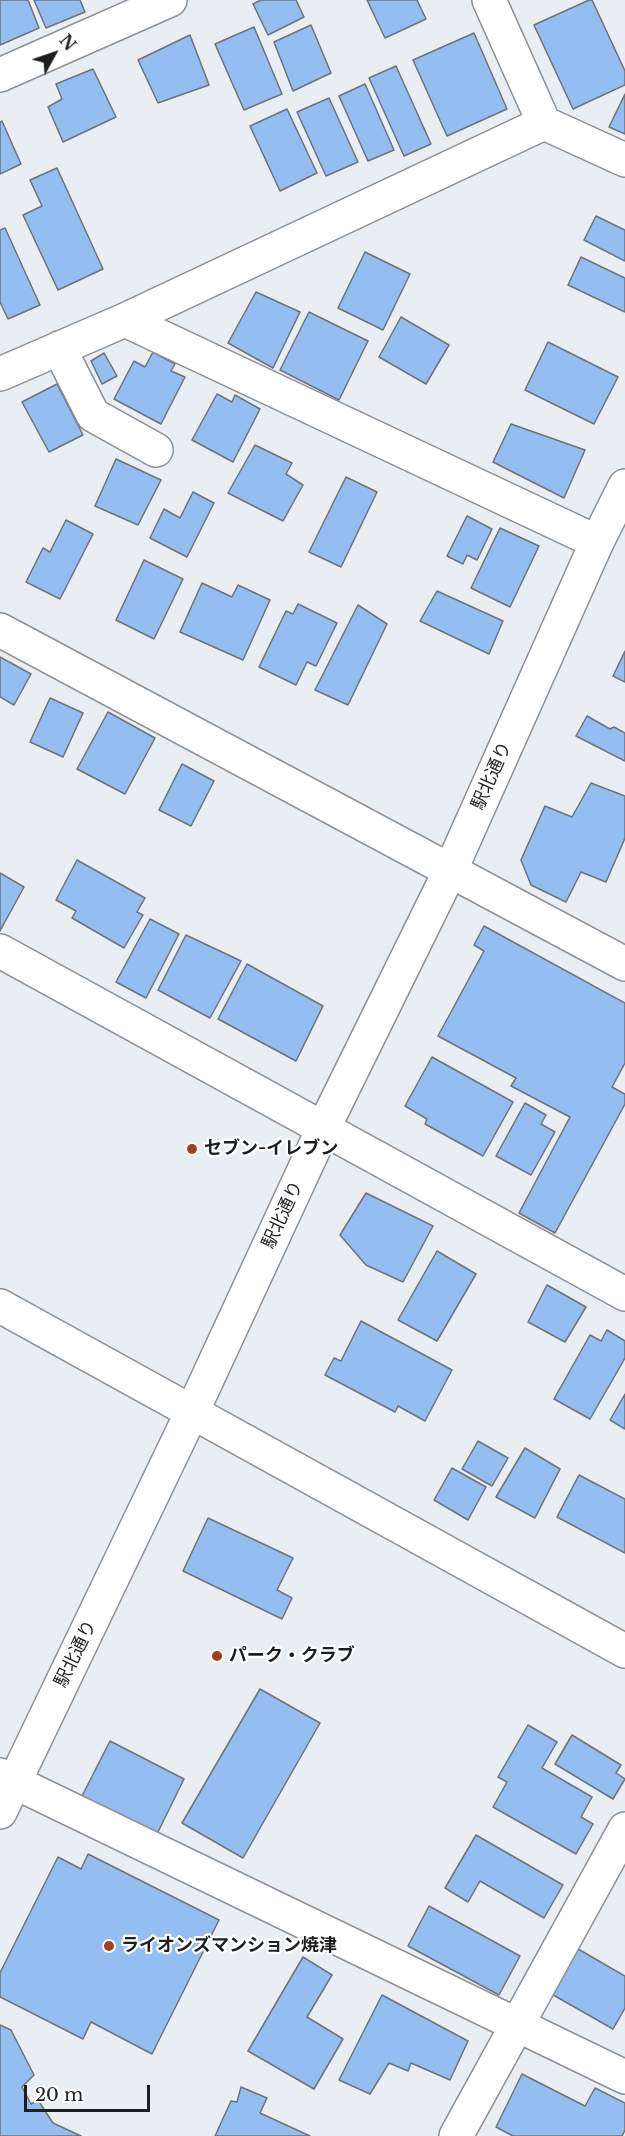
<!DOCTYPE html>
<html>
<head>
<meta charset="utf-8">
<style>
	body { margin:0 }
	#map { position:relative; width:625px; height:2136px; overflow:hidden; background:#e9eef3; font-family:"Libre Baskerville",serif }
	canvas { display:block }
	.north { position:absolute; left:24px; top:24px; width:60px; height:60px; -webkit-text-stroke:4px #fff; paint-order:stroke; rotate:50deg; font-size:16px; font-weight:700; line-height:24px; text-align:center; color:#1d1e20 }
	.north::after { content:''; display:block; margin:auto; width:21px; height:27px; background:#1d1e20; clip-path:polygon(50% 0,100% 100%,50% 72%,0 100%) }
	.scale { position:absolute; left:24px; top:2085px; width:126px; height:27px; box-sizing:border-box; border:3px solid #1d1e20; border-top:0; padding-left:8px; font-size:18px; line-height:21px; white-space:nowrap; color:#1d1e20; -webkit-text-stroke:4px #fff; paint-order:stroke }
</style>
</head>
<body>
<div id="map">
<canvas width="625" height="2136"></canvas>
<div class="north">N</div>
<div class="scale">20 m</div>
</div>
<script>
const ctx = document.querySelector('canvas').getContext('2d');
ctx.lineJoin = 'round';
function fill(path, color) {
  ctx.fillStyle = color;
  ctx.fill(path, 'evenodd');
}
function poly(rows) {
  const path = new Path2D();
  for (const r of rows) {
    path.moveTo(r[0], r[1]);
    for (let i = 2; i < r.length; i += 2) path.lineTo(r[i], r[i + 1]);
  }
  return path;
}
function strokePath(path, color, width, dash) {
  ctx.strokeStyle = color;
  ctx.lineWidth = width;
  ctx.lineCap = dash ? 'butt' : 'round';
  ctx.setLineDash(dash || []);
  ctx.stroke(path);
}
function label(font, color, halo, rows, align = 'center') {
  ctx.font = font + ' "Libre Baskerville","Noto Sans JP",serif';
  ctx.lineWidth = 4.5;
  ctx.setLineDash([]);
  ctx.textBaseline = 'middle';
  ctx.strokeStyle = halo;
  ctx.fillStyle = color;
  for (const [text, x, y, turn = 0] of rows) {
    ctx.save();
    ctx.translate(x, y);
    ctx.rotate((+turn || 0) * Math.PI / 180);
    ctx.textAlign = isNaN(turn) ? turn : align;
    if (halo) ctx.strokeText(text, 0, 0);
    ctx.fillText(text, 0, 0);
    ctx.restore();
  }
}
const building = poly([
	[0,0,28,0,39,28,0,45,0,0],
	[34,0,80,0,85,12,46,28,34,0],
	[261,0,296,0,304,17,268,35,253,4,261,0],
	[367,0,417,0,426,19,385,38,367,0],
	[589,0,592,0,625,71,625,85,573,109,534,25,589,0],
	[311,25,331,73,293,91,274,42,311,25],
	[254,27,282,94,244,110,215,44,254,27],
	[474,33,507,109,447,136,413,60,474,33],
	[190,35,209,85,158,103,138,60,190,35],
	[396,66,431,144,404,156,369,78,396,66],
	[93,69,116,117,63,142,48,107,62,99,56,84,93,69],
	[365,84,394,150,368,161,339,96,365,84],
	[625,94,625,134,609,127,625,94],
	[329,98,358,162,326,176,297,112,329,98],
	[287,109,317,173,280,191,250,126,287,109],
	[2,121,21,164,0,174,0,122,2,121],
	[57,168,103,269,58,290,23,215,42,206,30,180,57,168],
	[596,216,625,230,625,261,584,240,596,216],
	[5,228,40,305,8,319,0,302,0,230,5,228],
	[365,252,410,274,383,330,338,308,365,252],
	[581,257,625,278,625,312,568,285,581,257],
	[256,292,300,312,273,368,228,343,256,292],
	[309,312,368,341,339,400,280,370,309,312],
	[401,317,449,345,426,384,379,357,401,317],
	[548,342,618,377,594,424,525,390,548,342],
	[153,352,175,364,171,371,185,377,161,424,114,399,134,361,145,367,153,352],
	[104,353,117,376,102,384,91,361,104,353],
	[57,384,83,435,49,452,22,402,57,384],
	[217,394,232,402,235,395,260,409,233,462,192,440,217,394],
	[511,424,585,450,564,498,493,462,511,424],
	[255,445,292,463,286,474,303,485,283,521,228,493,255,445],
	[116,459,161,480,138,525,95,506,116,459],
	[346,477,377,492,341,567,309,552,346,477],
	[193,492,214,503,187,557,150,538,164,509,180,518,193,492],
	[467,516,492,529,477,560,467,555,463,564,447,556,467,516],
	[66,520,93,534,60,599,26,582,43,548,50,552,66,520],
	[500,528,539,546,510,607,471,588,500,528],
	[144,560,183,579,154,639,116,620,144,560],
	[202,583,232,597,238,585,270,600,243,660,180,632,202,583],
	[437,591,503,621,489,654,420,621,437,591],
	[298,604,337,623,316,666,307,662,296,685,259,667,286,611,293,614,298,604],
	[358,605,387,624,348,705,315,690,358,605],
	[625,651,625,682,613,676,625,651],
	[0,657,31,674,14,705,0,697,0,657],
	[50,698,83,713,63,757,30,742,50,698],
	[108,712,155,738,125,794,77,769,108,712],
	[587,716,610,729,614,727,625,733,625,761,576,736,587,716],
	[182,764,214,781,191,826,159,810,182,764],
	[591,783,625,796,625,838,606,882,581,872,566,902,531,885,521,860,545,806,572,817,591,783],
	[77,860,145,898,137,912,143,915,124,948,72,918,76,911,56,900,77,860],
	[0,873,24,887,0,931,0,873],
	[150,919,179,934,146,998,116,982,150,919],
	[484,926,625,1003,625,1063,612,1087,625,1094,625,1104,555,1233,519,1213,570,1117,511,1086,516,1078,438,1036,484,951,474,945,484,926],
	[186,935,241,961,210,1018,158,990,186,935],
	[247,964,323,1006,296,1061,218,1019,247,964],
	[432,1057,513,1102,483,1156,425,1124,427,1119,405,1106,432,1057],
	[525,1103,546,1115,541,1124,555,1132,531,1175,496,1156,525,1103],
	[366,1193,433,1226,403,1282,366,1265,340,1235,366,1193],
	[437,1251,476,1274,437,1341,398,1320,437,1251],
	[547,1285,586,1307,565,1342,528,1322,547,1285],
	[361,1321,452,1370,425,1421,398,1406,395,1412,325,1375,334,1358,341,1361,361,1321],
	[607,1330,625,1341,625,1358,590,1419,554,1399,590,1335,601,1341,607,1330],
	[625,1394,625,1429,610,1420,625,1394],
	[478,1441,508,1458,492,1486,462,1469,478,1441],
	[525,1448,560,1469,535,1518,496,1497,525,1448],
	[452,1468,486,1487,468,1520,434,1500,452,1468],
	[579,1475,625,1499,625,1553,557,1517,579,1475],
	[208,1518,293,1558,277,1590,292,1598,282,1619,183,1571,208,1518],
	[260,1689,320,1723,243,1858,182,1823,260,1689],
	[528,1725,557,1742,542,1768,592,1797,581,1817,593,1824,576,1854,493,1807,507,1782,498,1777,528,1725],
	[572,1735,621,1765,616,1773,625,1779,613,1799,555,1764,572,1735],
	[110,1741,184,1779,156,1836,81,1798,110,1741],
	[476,1835,563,1885,544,1918,480,1881,468,1902,445,1888,476,1835],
	[88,1854,219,1920,152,2054,91,2022,83,2039,0,1997,0,1973,58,1857,81,1869,88,1854],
	[429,1906,520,1956,499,1995,408,1946,429,1906],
	[573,1946,625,1976,625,2008,613,2029,548,1992,573,1946],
	[303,1957,332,1975,307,2017,343,2039,314,2089,248,2051,303,1957],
	[382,1995,468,2041,450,2080,411,2063,408,2071,389,2063,370,2094,339,2080,382,1995],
	[0,2025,11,2030,34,2075,22,2087,31,2104,38,2100,53,2123,81,2136,0,2136,0,2025],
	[522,2074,585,2106,595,2088,625,2103,625,2130,622,2136,513,2136,496,2127,522,2074],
	[241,2087,267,2098,260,2113,310,2136,215,2136,231,2101,237,2102,241,2087]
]);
fill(building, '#94bdf1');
strokePath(building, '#6f7378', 1.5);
const street = poly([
	[489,0,544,123,625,160],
	[125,320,597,542],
	[59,348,93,415,156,450],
	[0,374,125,320,544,123],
	[0,630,625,964],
	[0,951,625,1294],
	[0,1775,625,2077],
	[456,2136,625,1829]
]);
const secondary = poly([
	[0,75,170,0],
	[0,1306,625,1651],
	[0,1812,192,1412,324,1127,451,869,597,542,625,486]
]);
strokePath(street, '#8c9095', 36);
strokePath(secondary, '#8c9095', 36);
strokePath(street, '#fff', 33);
strokePath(secondary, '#fff', 33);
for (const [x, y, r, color] of [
	[192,1149,6,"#a63d21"],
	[217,1656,6,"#a63d21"],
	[109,1946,6,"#a63d21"]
]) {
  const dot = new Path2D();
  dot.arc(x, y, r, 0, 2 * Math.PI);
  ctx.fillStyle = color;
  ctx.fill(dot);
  strokePath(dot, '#fff', 2);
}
label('18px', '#1d1e20', '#fff', [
	["駅北通り",492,776,-66],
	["駅北通り",283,1215,-65],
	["駅北通り",76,1654,-64]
]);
label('bold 18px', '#1d1e20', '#fff', [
	["セブン-イレブン",204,1149],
	["パーク・クラブ",229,1656],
	["ライオンズマンション焼津",121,1946]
], 'left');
</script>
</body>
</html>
